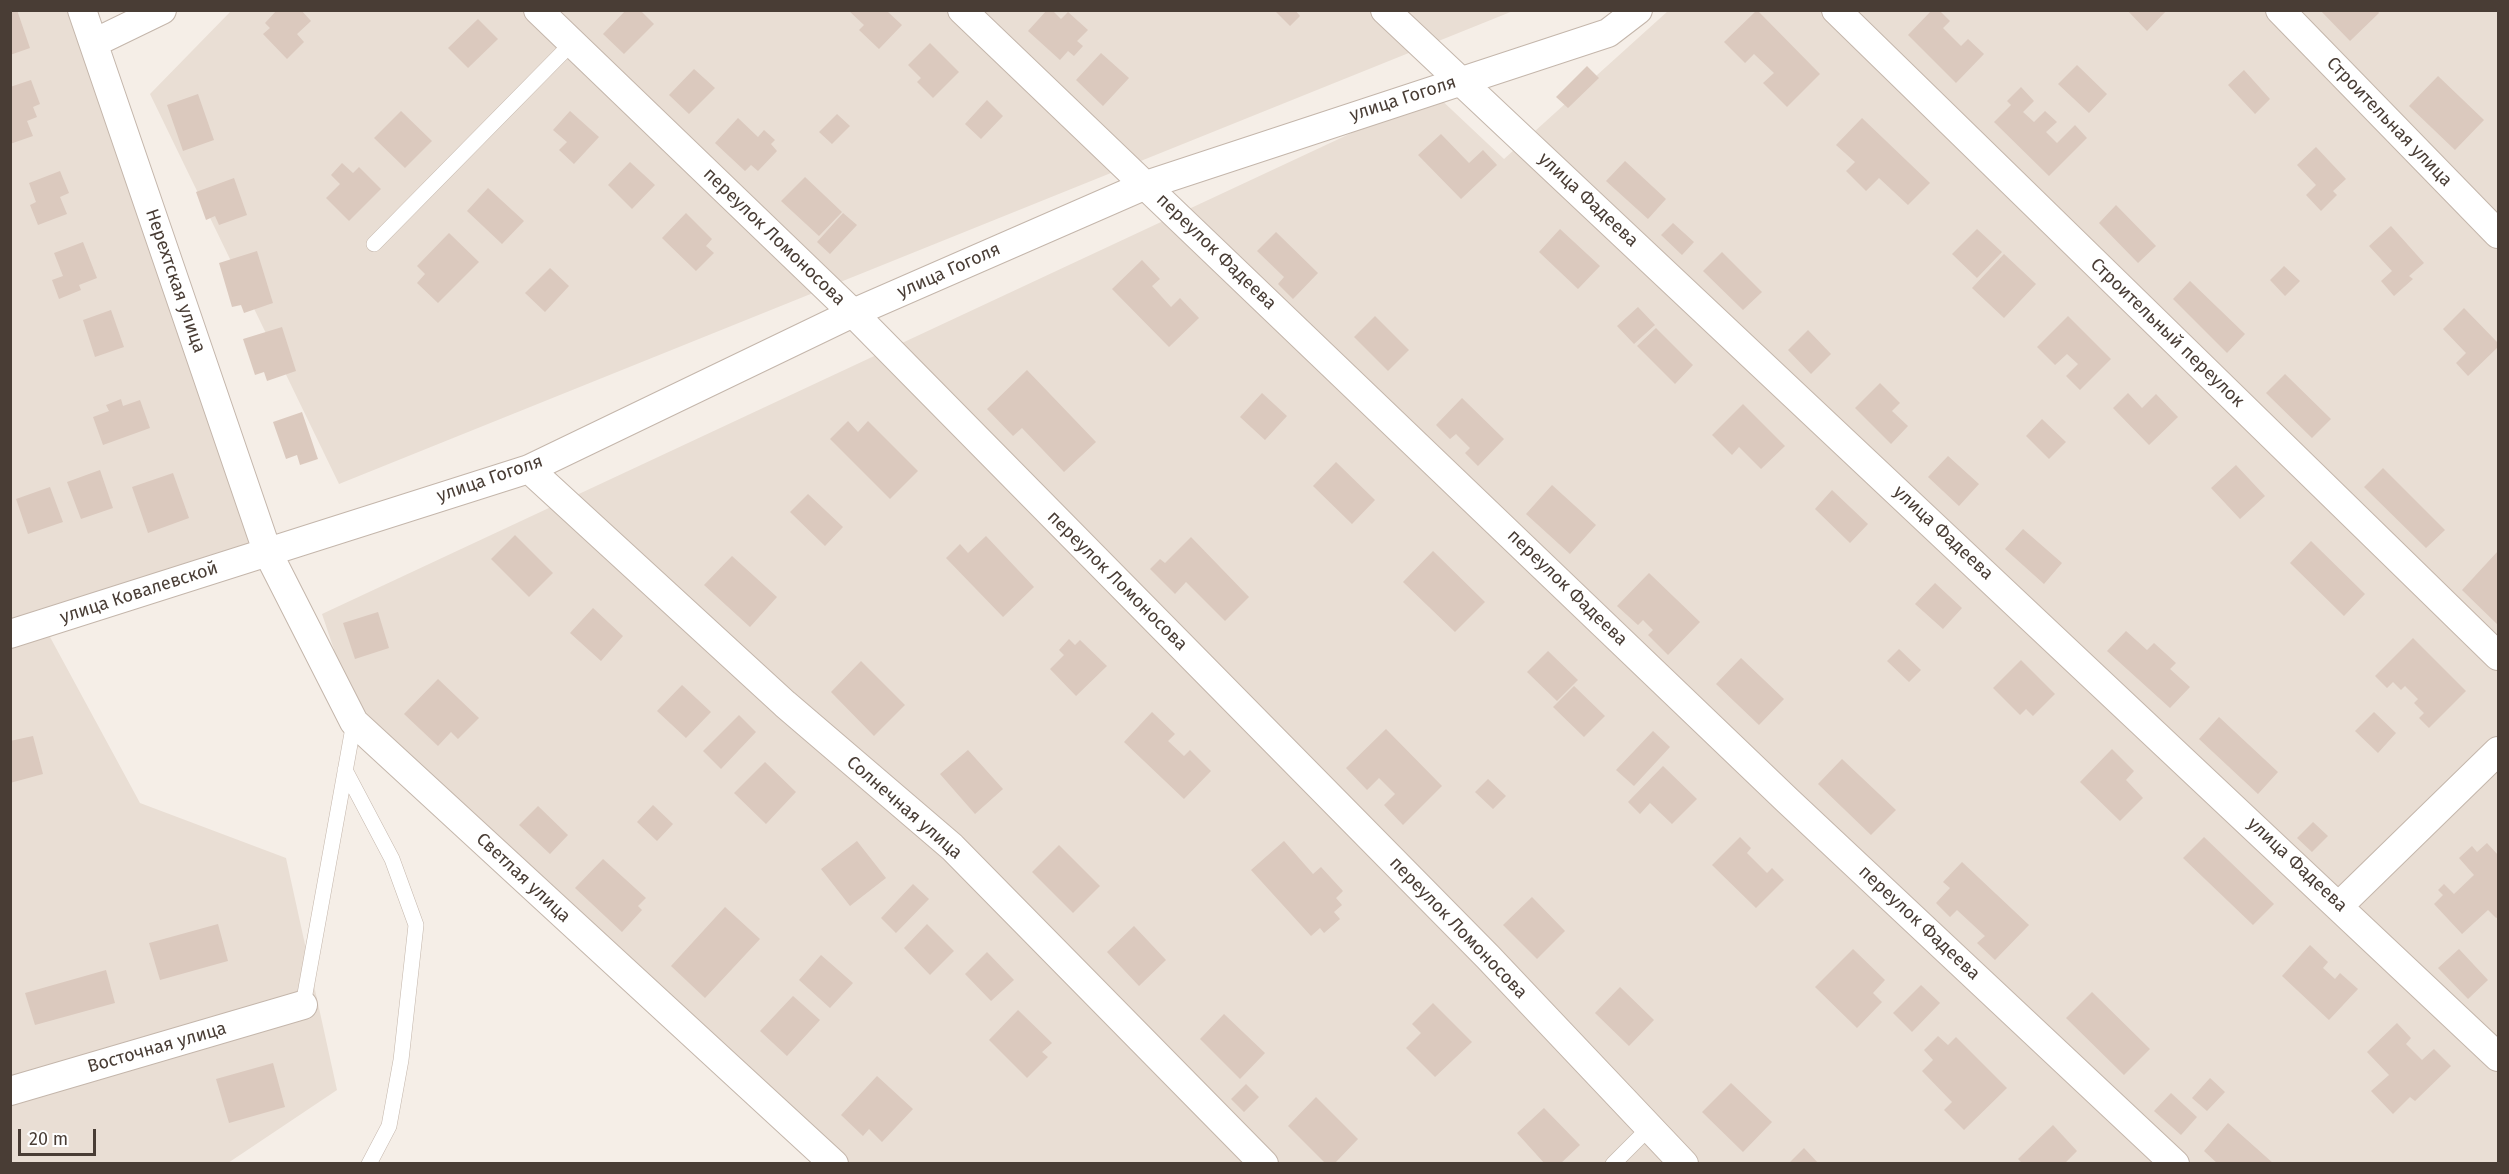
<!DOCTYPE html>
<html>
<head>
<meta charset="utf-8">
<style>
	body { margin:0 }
	#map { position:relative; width:2509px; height:1174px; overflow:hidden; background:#f5eee7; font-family:"Fira Sans",sans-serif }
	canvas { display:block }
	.frame { position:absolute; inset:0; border:12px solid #493d35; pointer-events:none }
	.scale { position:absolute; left:18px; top:1129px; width:78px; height:27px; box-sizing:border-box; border:3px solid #493d35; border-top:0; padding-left:8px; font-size:18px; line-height:21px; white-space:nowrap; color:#493d35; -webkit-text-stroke:4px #fff; paint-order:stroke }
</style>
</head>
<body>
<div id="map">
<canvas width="2509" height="1174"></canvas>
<div class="frame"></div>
<div class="scale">20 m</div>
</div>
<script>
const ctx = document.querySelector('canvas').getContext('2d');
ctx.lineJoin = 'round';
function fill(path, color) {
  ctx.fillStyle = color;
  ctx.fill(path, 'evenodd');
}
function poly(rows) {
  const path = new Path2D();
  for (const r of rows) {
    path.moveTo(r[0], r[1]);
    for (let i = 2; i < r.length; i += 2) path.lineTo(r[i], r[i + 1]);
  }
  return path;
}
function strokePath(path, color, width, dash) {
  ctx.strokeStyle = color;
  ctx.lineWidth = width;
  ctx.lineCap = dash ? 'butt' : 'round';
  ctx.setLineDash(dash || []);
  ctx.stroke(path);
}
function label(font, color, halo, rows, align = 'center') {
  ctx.font = font + ' "Fira Sans",sans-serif';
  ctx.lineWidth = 4.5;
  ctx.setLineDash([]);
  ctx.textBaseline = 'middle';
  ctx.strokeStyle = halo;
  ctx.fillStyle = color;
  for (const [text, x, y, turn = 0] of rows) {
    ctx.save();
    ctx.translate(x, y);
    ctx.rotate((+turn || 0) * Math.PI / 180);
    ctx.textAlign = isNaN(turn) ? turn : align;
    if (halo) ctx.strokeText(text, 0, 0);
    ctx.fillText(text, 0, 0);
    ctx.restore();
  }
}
fill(poly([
	[10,11,78,11,254,549,50,637,140,803,286,858,337,1090,228,1163,11,1163],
	[231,11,1513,11,339,484,150,94],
	[1668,11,2498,11,2498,1163,830,1163,357,718,322,614,1435,94,1504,159]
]), '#e9ded4');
fill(poly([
	[10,10,17,10,30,48,10,55],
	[277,10,301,10,311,21,297,34,304,42,287,59,263,34,270,28,265,23],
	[626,10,640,10,654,24,624,54,603,34],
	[848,10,889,10,888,12,902,25,879,49,859,30,864,25],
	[1047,10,1052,10,1061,19,1068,12,1088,30,1077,41,1083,46,1074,56,1068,51,1060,60,1028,31],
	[1274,10,1295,10,1300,16,1290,26],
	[1757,10,1820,74,1787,107,1763,83,1774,73,1754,54,1745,63,1724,42],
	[1932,10,1939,10,1950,21,1943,28,1961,46,1968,39,1984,54,1956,83,1908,35],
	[2127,10,2167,10,2147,31],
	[2320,10,2377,10,2379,13,2350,41],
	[478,19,498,39,468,68,448,48],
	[930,43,959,72,933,98,917,82,921,78,908,65],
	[1101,53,1129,78,1103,106,1076,80],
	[2077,65,2107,94,2089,113,2058,84],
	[1587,66,1599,78,1568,108,1556,97],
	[694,69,715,88,689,114,669,95],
	[2244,70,2270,99,2255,114,2228,85],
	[2438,76,2484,120,2455,150,2409,106],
	[31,80,40,104,33,107,37,117,27,121,33,136,10,144,10,87],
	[2021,87,2034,101,2023,112,2034,122,2045,111,2057,122,2046,132,2057,143,2075,125,2087,138,2049,176,1994,122,2011,105,2007,101],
	[198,94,214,140,183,151,167,105],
	[987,100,1003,116,981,139,965,124],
	[401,111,432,141,405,168,374,138],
	[570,111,599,137,574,164,559,150,567,142,553,130],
	[837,114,850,126,832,144,819,132],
	[738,118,758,137,764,130,775,140,771,144,777,151,758,171,751,165,745,171,715,143],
	[1862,118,1930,183,1908,205,1879,178,1866,191,1846,171,1855,162,1836,145],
	[1441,134,1469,163,1483,150,1497,165,1461,199,1418,155],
	[2316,147,2346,179,2333,191,2337,195,2321,211,2306,195,2316,185,2297,165],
	[1625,161,1666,199,1648,219,1606,181],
	[630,162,655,185,632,209,608,185],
	[342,163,353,173,359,167,381,189,349,221,326,198,340,184,331,175],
	[60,171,69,193,60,197,67,214,38,225,30,205,36,202,29,183],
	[805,177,842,212,819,236,781,201],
	[234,178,247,215,219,225,215,216,206,220,196,192],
	[488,188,524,221,502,244,467,211],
	[2116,205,2156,246,2138,263,2099,223],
	[686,213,712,239,706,246,714,253,696,271,662,238],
	[843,213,857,225,830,254,817,242],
	[1673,223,1694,242,1682,255,1661,235],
	[2391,226,2424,263,2409,276,2413,279,2394,296,2381,281,2392,271,2369,246],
	[1560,229,1600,266,1578,289,1539,252],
	[1977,229,2002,252,1977,278,1952,254],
	[1276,232,1318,273,1293,299,1278,284,1284,277,1257,251],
	[449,233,479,262,438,303,417,283,425,274,417,266],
	[83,242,97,278,79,285,81,290,59,299,52,280,63,276,54,253],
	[257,251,273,303,244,313,241,305,232,307,219,263],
	[1722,252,1762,292,1743,310,1703,271],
	[2004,254,2036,284,2004,318,1972,288],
	[1142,260,1160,279,1152,286,1171,307,1180,298,1199,318,1169,347,1112,289],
	[2284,266,2300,281,2285,296,2270,280],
	[550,268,569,286,545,312,525,293],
	[2190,281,2245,334,2227,353,2173,299],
	[1638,307,1655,325,1634,344,1617,326],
	[2464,308,2498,343,2498,347,2468,376,2456,363,2466,353,2443,329],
	[111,310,124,347,95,357,83,320],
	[1375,316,1409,350,1388,371,1354,337],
	[2068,316,2111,359,2080,390,2066,376,2078,364,2067,354,2055,365,2037,347],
	[282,327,296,371,267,381,264,372,255,375,243,339],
	[1656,328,1693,365,1675,384,1637,346],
	[1808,330,1831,354,1811,374,1788,350],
	[1027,370,1096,442,1064,472,1022,428,1013,436,987,409],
	[2285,374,2331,419,2312,438,2266,393],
	[1880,383,1900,403,1892,411,1908,426,1891,444,1855,408],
	[1262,393,1287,416,1265,440,1240,417],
	[2128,393,2142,408,2156,394,2178,417,2149,445,2113,408],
	[1462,398,1504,439,1478,466,1465,453,1470,448,1456,434,1450,439,1436,425],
	[121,399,123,406,140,400,150,428,103,445,93,417,109,411,106,405],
	[1743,404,1785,446,1761,469,1739,447,1732,455,1712,435],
	[302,412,318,459,300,465,297,455,286,459,273,422],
	[2042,419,2066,442,2049,459,2026,436],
	[848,421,858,432,868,421,918,471,890,499,830,439],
	[1948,456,1979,484,1959,506,1928,477],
	[1336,462,1375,500,1352,524,1313,486],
	[2236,465,2265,496,2240,519,2211,488],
	[2383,468,2445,530,2426,548,2364,487],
	[100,470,113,508,81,519,67,482],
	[173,473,189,518,148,533,132,487],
	[1552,485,1596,525,1570,554,1526,514],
	[50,487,63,522,28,534,16,499],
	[1832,490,1868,524,1850,543,1815,509],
	[808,494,843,527,825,546,790,512],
	[2023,529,2062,563,2044,584,2005,549],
	[515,535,553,573,529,597,491,559],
	[986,536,1034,587,1003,617,946,558,960,544,968,553],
	[1191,537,1249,597,1225,621,1186,582,1175,594,1150,569,1160,559,1165,563],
	[2311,541,2365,594,2344,616,2290,563],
	[1433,551,1485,602,1455,632,1403,582],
	[2498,551,2498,625,2462,590],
	[732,556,777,597,750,627,704,585],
	[1649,573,1700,622,1668,655,1648,635,1653,630,1643,620,1638,625,1617,606],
	[1935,583,1962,608,1943,629,1915,604],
	[593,608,623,636,601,661,570,633],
	[378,612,389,648,355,659,343,623],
	[2126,631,2147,650,2154,643,2176,663,2170,669,2190,687,2170,708,2107,651],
	[2413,638,2466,691,2429,728,2419,718,2424,713,2414,703,2418,699,2405,686,2401,690,2393,682,2387,688,2375,676],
	[1069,639,1075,645,1080,640,1107,666,1076,696,1050,669,1064,655,1059,650],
	[1899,649,1921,670,1909,682,1887,661],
	[1548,651,1578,680,1557,701,1527,672],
	[1741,658,1784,699,1759,725,1716,684],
	[2021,660,2055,694,2033,716,2026,709,2020,715,1993,688],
	[861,661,905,705,874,736,831,692],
	[438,679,479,718,458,739,451,732,438,746,404,714],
	[682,685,711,712,686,738,657,711],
	[1574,686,1605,716,1584,737,1553,707],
	[1152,712,1175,734,1168,741,1184,756,1190,750,1211,771,1184,799,1124,742],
	[2374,712,2396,733,2378,753,2355,731],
	[739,715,756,732,721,769,703,751],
	[2219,717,2278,772,2258,794,2199,739],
	[1386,729,1442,786,1403,825,1384,805,1395,794,1379,778,1367,790,1346,768],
	[1653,731,1670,747,1634,786,1616,770],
	[33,736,43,774,10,783,10,741],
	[2112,749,2134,771,2126,780,2143,798,2120,821,2080,782],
	[968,750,1003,789,975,814,940,774],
	[1842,759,1896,810,1871,835,1818,784],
	[765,762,796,792,766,824,734,793],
	[1663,766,1697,799,1672,824,1650,803,1640,814,1628,802],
	[1488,779,1506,796,1493,809,1475,792],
	[653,805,673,824,657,841,637,822],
	[538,806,568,835,550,854,519,825],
	[2313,822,2328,836,2312,852,2297,838],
	[1740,837,1751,848,1747,853,1767,873,1772,868,1784,880,1756,908,1712,865],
	[2204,837,2274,904,2253,925,2183,858],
	[857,841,886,878,850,906,821,869],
	[1284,841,1313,874,1321,867,1343,891,1336,898,1342,905,1334,912,1340,919,1324,933,1320,928,1311,936,1251,870],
	[2487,843,2498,855,2498,917,2496,918,2488,910,2462,934,2434,904,2443,895,2438,890,2444,884,2454,894,2474,875,2459,858,2472,846,2477,852],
	[1059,845,1100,886,1073,913,1032,872],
	[603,859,646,898,638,906,642,910,622,932,575,888],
	[1962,862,2029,925,1995,960,1977,943,1985,936,1957,910,1950,917,1936,903,1950,888,1943,882],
	[913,884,929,899,896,933,881,918],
	[1532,897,1565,931,1537,959,1503,925],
	[725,907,760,939,705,998,671,966],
	[218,924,228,961,160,980,149,943],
	[927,924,954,951,930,975,904,948],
	[1134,926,1166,960,1139,986,1107,952],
	[2310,945,2328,962,2323,968,2335,979,2340,973,2358,989,2329,1020,2282,976],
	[1853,949,1885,980,1873,993,1882,1002,1857,1028,1815,987],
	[2459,949,2488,980,2468,999,2438,968],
	[987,952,1014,980,991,1001,965,974],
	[821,955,853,983,830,1008,799,980],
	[106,970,115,1003,35,1025,25,993],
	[1921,985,1940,1003,1912,1032,1893,1013],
	[1620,987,1654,1020,1629,1046,1595,1013],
	[2092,992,2150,1049,2124,1075,2066,1018],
	[793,996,820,1020,787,1056,760,1031],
	[1433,1003,1472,1042,1435,1077,1406,1048,1421,1033,1412,1024],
	[1018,1010,1052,1043,1042,1052,1048,1057,1027,1078,989,1040],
	[1224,1014,1265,1053,1240,1079,1200,1039],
	[2397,1023,2411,1038,2406,1044,2422,1060,2434,1049,2451,1066,2415,1101,2410,1097,2393,1114,2371,1091,2389,1075,2367,1052],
	[1938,1036,1948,1045,1956,1037,2007,1088,1964,1130,1944,1110,1952,1102,1922,1071,1933,1060,1924,1050],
	[273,1063,285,1107,229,1123,216,1079],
	[877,1076,913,1109,882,1142,869,1129,863,1136,841,1115],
	[2210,1078,2225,1092,2207,1111,2192,1098],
	[1731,1083,1772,1122,1743,1152,1702,1112],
	[1246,1084,1259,1097,1244,1112,1231,1099],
	[2171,1093,2197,1117,2181,1135,2154,1111],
	[1316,1097,1358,1139,1334,1164,1326,1164,1288,1126],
	[1544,1108,1580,1145,1560,1164,1545,1164,1517,1133],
	[2228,1123,2274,1164,2218,1164,2204,1151],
	[2053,1125,2077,1151,2064,1164,2023,1164,2018,1159],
	[1804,1148,1819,1164,1788,1164]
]), '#dbc9be');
const lane = poly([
	[374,244,572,43],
	[345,770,392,859,416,925,401,1060,389,1126,369,1164],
	[303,1005,354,722],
	[1613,1164,1650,1127]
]);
const street = poly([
	[82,10,267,551,354,722,834,1164],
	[538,10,853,313,1488,957,1684,1164],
	[962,10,1787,800,2175,1164],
	[1385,10,2498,1057],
	[1836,10,2498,656],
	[2280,10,2498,234],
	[94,43,162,10],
	[529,469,785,704,952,847,1264,1164],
	[10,634,529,469,853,313,1146,185,1608,33,1638,10],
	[2340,905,2498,751],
	[10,1091,303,1005]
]);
strokePath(lane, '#c4b6ab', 16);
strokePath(street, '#c4b6ab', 30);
strokePath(lane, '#fff', 15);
strokePath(street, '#fff', 28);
label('18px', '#493d35', '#fff', [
	["улица Гоголя",1403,99,-18],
	["Строительная улица",2389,122,46],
	["улица Фадеева",1588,200,43],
	["переулок Ломоносова",774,237,44],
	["переулок Фадеева",1216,252,44],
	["улица Гоголя",949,271,-24],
	["Нерехтская улица",175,281,71],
	["Строительный переулок",2167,333,44],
	["улица Гоголя",490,479,-19],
	["улица Фадеева",1943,533,43],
	["переулок Ломоносова",1117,581,45],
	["переулок Фадеева",1567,588,44],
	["улица Ковалевской",139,593,-18],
	["Солнечная улица",904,808,41],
	["улица Фадеева",2297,865,43],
	["Светлая улица",523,878,43],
	["переулок Фадеева",1919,923,43],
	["переулок Ломоносова",1458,928,46],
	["Восточная улица",157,1048,-16]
]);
</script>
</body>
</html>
